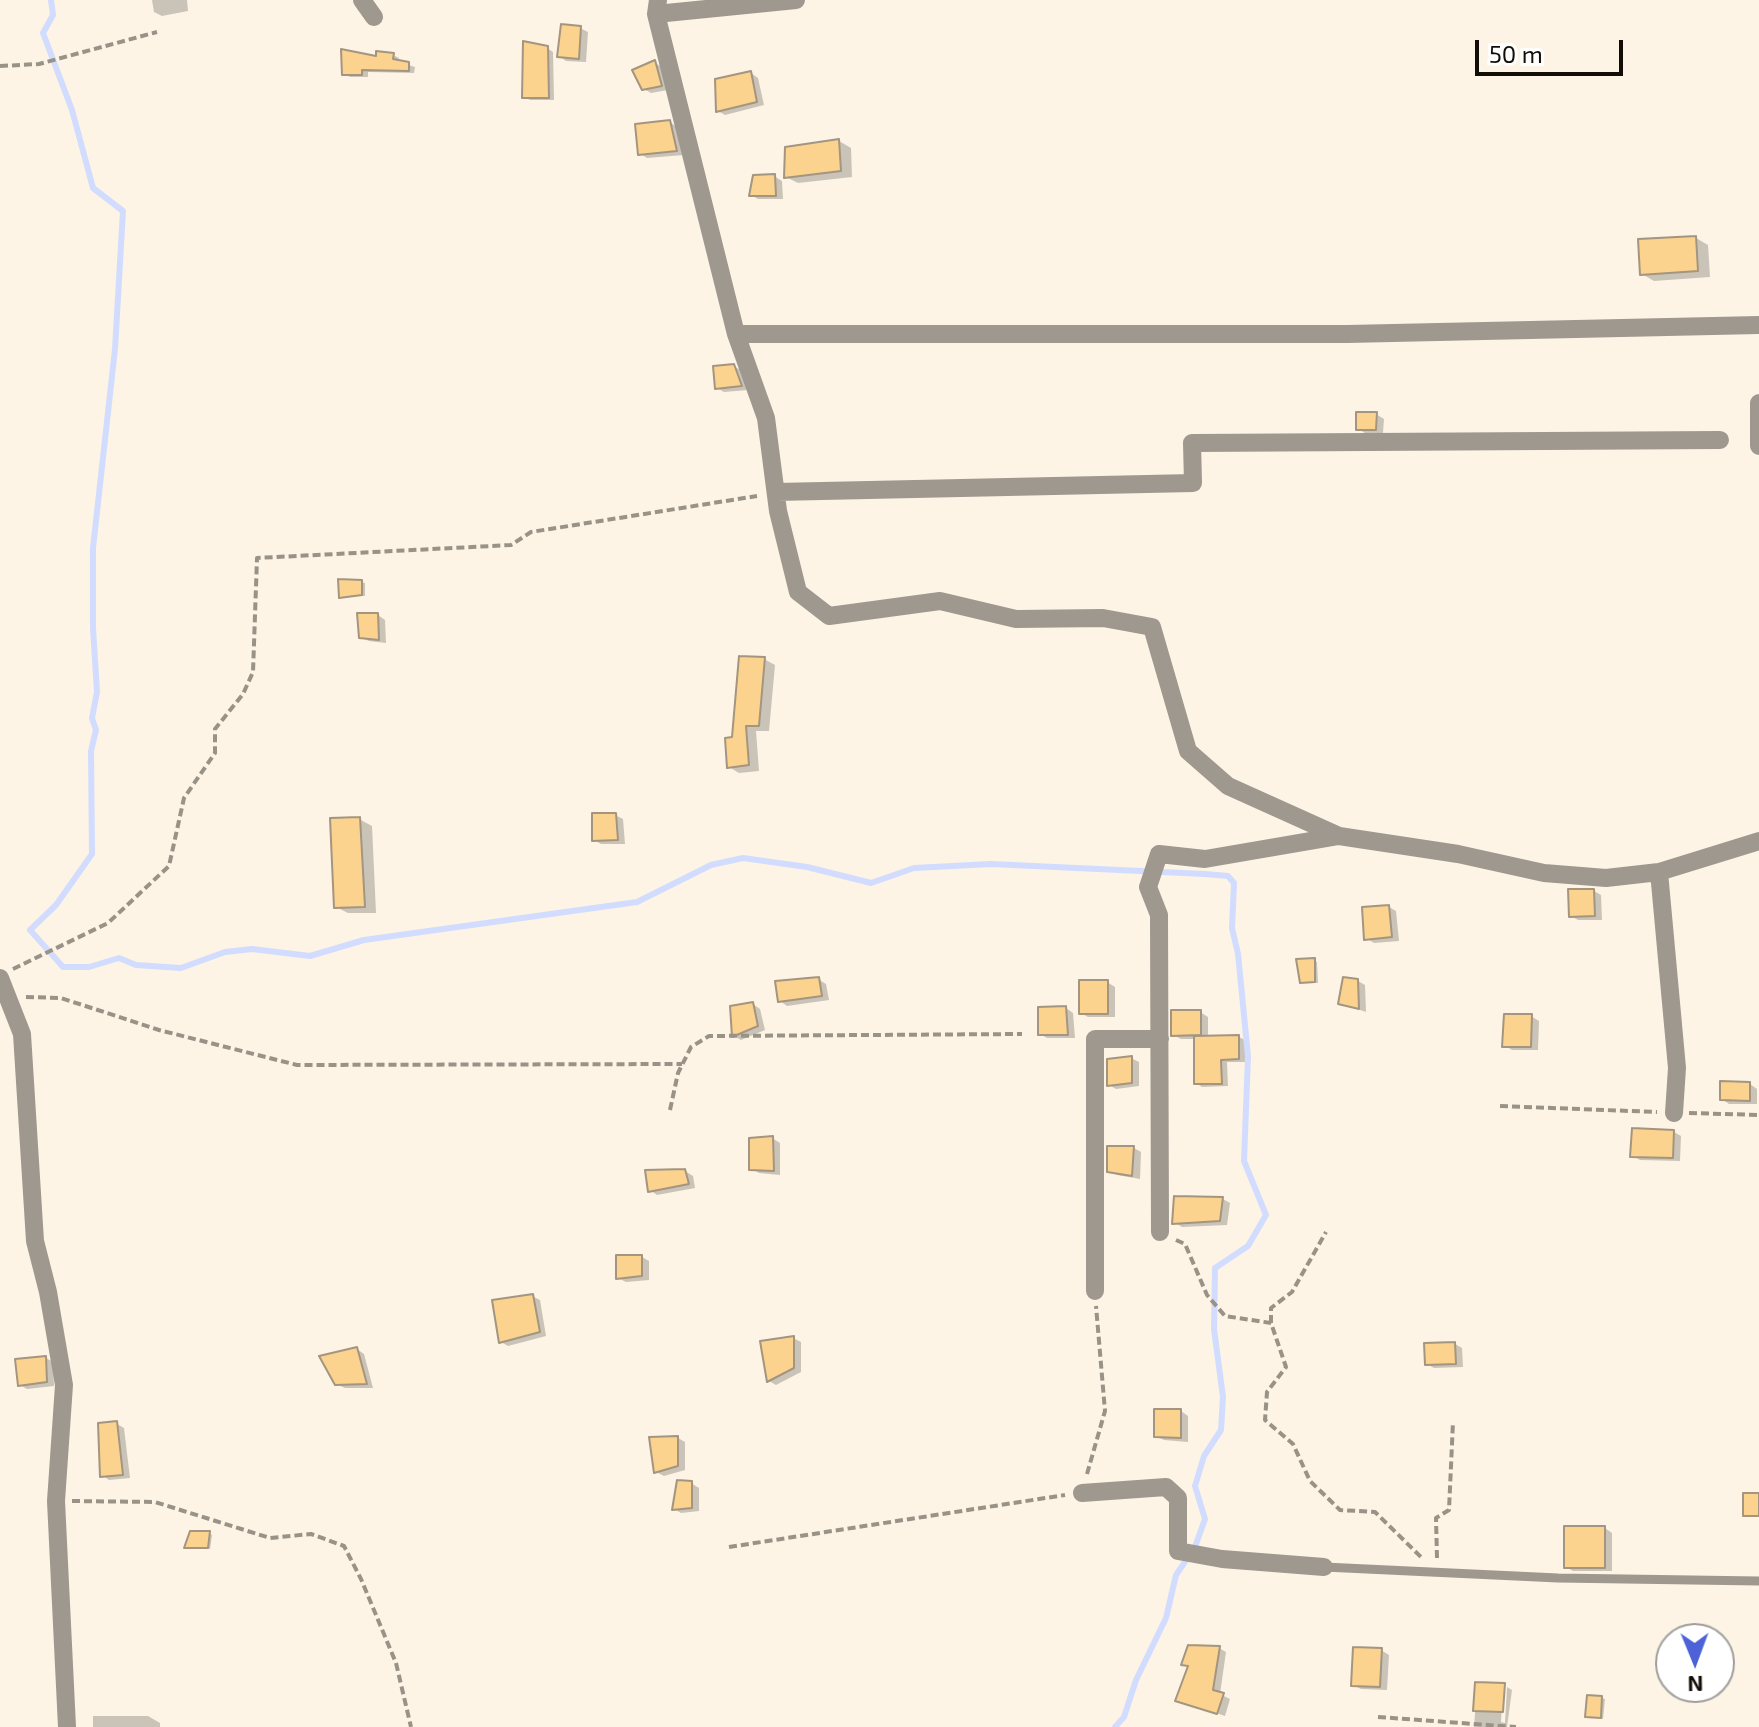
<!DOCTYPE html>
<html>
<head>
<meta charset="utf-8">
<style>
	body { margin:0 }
	#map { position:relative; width:1759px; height:1727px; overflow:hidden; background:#fdf4e6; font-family:"Exo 2",sans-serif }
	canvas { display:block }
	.north { position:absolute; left:1655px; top:1623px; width:80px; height:80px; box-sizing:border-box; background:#fff; border:2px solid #a09e9b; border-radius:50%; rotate:179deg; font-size:22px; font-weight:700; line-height:32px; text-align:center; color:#120d06 }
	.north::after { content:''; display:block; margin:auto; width:28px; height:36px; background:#4d62d7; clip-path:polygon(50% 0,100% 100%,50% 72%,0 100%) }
	.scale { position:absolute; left:1475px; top:40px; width:148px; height:36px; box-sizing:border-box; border:4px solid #120d06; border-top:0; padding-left:10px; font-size:24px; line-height:28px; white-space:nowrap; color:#120d06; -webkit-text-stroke:6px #fff; paint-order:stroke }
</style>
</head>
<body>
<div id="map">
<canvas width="1759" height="1727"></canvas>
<div class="north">N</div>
<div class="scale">50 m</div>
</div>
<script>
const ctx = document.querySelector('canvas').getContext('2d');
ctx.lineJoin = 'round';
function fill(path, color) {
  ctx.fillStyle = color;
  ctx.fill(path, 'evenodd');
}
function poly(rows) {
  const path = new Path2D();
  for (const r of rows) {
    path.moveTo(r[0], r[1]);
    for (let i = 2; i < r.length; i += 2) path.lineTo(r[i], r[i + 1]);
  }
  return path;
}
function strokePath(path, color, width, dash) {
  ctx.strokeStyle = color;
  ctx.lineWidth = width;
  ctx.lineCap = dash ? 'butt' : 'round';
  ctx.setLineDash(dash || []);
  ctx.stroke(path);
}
fill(poly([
	[152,0,187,0,188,11,162,16,154,12],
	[580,28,588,32,586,62,566,61,559,56],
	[547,48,553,52,554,100,530,100,524,97],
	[393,55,399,58,398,62,415,67,414,73,368,72,368,77,350,77,344,74,377,58],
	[655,63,662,67,668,90,651,93,644,89],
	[751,73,758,78,764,105,725,115,718,111],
	[670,122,677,127,684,155,647,158,639,153],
	[839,141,851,148,852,177,798,183,786,177],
	[774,176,782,181,783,199,758,199,751,195],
	[1696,238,1708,245,1710,277,1654,281,1642,274],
	[733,366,741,370,748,390,724,392,717,388],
	[1376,414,1384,419,1383,433,1365,433,1358,429],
	[361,582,365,583,365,596,341,596],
	[378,615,385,620,386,643,369,641,361,637],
	[764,659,775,665,769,731,756,731,759,771,739,773,729,767,734,739],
	[615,815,623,819,625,844,601,844,594,840],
	[359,819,372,826,376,913,348,913,336,907],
	[1594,891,1601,895,1602,920,1578,920,1571,916],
	[1389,907,1396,911,1399,941,1374,943,1366,938],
	[1314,960,1317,962,1318,983,1305,983,1301,981],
	[818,979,826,984,829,1000,787,1006,780,1001],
	[1358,981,1365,985,1366,1012,1340,1003],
	[1107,982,1115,987,1115,1017,1088,1017,1081,1013],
	[753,1004,760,1009,765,1030,741,1040,734,1036],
	[1066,1008,1073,1013,1075,1038,1047,1038,1040,1034],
	[1200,1012,1208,1017,1208,1037,1239,1037,1245,1040,1245,1062,1227,1062,1228,1086,1202,1087,1196,1083,1196,1039,1181,1039,1173,1035],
	[1531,1016,1539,1021,1538,1050,1512,1050,1504,1045],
	[1131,1058,1139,1062,1139,1086,1116,1089,1109,1085],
	[1750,1084,1757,1089,1757,1104,1729,1104,1722,1099],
	[1674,1132,1681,1136,1680,1161,1640,1160,1632,1155],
	[772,1138,780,1143,780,1175,759,1173,751,1168],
	[1134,1148,1141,1152,1140,1179,1117,1175,1109,1171],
	[685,1171,693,1176,695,1188,657,1195,650,1190],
	[1223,1199,1230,1203,1227,1225,1182,1227,1174,1222],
	[642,1257,649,1261,649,1280,626,1282,618,1278],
	[532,1296,540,1300,546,1336,508,1346,501,1342],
	[793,1338,801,1342,801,1372,776,1385,769,1381],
	[1455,1344,1462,1348,1463,1367,1434,1368,1427,1364],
	[357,1349,364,1354,373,1388,345,1388,336,1384],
	[46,1358,53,1362,54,1386,27,1389,20,1385],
	[1181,1411,1188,1416,1188,1442,1164,1440,1156,1436],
	[117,1424,124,1428,130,1478,109,1480,102,1475],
	[678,1438,685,1442,685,1470,664,1476,656,1472],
	[691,1483,699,1488,699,1511,681,1513,674,1509],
	[1605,1528,1612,1533,1612,1571,1573,1571,1566,1567],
	[209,1533,212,1535,210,1549,187,1548],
	[1219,1648,1226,1652,1220,1694,1230,1699,1225,1716,1178,1700,1189,1667,1184,1664],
	[1381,1650,1389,1655,1387,1690,1361,1689,1353,1685],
	[1477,1684,1505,1686,1503,1686,1501,1722,1505,1723,1507,1687,1512,1690,1507,1727,1474,1727],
	[1602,1698,1605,1699,1603,1719,1587,1716],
	[93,1716,148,1716,160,1723,160,1727,93,1727]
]), '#0003');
strokePath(poly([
	[51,0,53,15,43,33,72,110,93,188,123,211,115,349,93,548,93,628,97,692,92,718,96,730,91,751,92,854,56,905,30,930,63,967,89,967,119,958,136,965,181,968,225,952,252,949,310,956,364,940,637,902,711,865,743,858,807,867,871,883,914,868,991,864,1205,874,1228,876,1234,883,1232,928,1238,954,1248,1056,1244,1161,1266,1215,1248,1246,1215,1268,1214,1329,1223,1397,1221,1430,1204,1456,1195,1486,1205,1519,1195,1547,1176,1575,1166,1618,1136,1680,1124,1717,1115,1727]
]), '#d1dcff', 6);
const building = poly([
	[561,24,581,26,579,59,557,57,561,24],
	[523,41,548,46,549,98,522,98,523,41],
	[341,49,376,56,376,51,394,53,393,59,409,62,409,71,362,70,362,75,342,75,341,49],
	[655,60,662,86,642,90,632,70,655,60],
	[751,71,757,102,716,112,715,79,751,71],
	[670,120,677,151,638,155,635,124,670,120],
	[839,139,841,171,784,178,785,147,839,139],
	[775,174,776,196,749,196,753,175,775,174],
	[1696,236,1698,271,1640,275,1638,239,1696,236],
	[734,364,742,386,715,389,713,366,734,364],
	[1356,412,1377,412,1376,430,1356,430,1356,412],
	[338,579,362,580,362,595,339,598,338,579],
	[357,613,378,613,379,640,359,638,357,613],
	[739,656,765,657,759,726,746,726,749,765,727,768,725,738,732,737,739,656],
	[592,813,616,813,618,840,592,841,592,813],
	[360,817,365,907,334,908,330,818,360,817],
	[1568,889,1594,889,1595,916,1569,917,1568,889],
	[1389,905,1392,937,1364,940,1362,907,1389,905],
	[1315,958,1315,982,1300,983,1296,959,1315,958],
	[819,977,822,996,778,1002,775,981,819,977],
	[1343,977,1358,979,1359,1009,1338,1004,1343,977],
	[1079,980,1108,980,1108,1014,1079,1014,1079,980],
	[753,1002,758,1026,732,1037,730,1006,753,1002],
	[1066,1006,1068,1035,1038,1035,1038,1007,1066,1006],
	[1171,1010,1201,1010,1201,1035,1171,1036,1171,1010],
	[1504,1014,1532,1014,1531,1047,1502,1047,1504,1014],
	[1239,1035,1239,1059,1221,1060,1222,1084,1194,1084,1194,1036,1239,1035],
	[1132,1056,1132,1083,1107,1086,1107,1059,1132,1056],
	[1720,1081,1750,1082,1750,1101,1720,1100,1720,1081],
	[1632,1128,1674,1130,1673,1158,1630,1157,1632,1128],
	[773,1136,774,1171,749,1170,749,1138,773,1136],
	[1107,1146,1134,1146,1132,1176,1107,1172,1107,1146],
	[685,1169,689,1184,648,1192,645,1170,685,1169],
	[1174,1196,1223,1197,1220,1221,1172,1224,1174,1196],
	[616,1255,642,1255,642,1276,616,1279,616,1255],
	[533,1294,540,1332,499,1343,492,1300,533,1294],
	[794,1336,794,1368,767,1382,760,1341,794,1336],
	[1455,1342,1456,1364,1425,1365,1424,1343,1455,1342],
	[357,1347,367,1384,335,1385,319,1356,357,1347],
	[46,1356,47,1382,18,1386,15,1359,46,1356],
	[1154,1409,1181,1409,1181,1438,1154,1437,1154,1409],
	[117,1421,123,1475,100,1477,98,1423,117,1421],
	[678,1436,678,1466,654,1473,649,1437,678,1436],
	[677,1480,692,1481,692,1508,672,1510,677,1480],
	[1743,1493,1759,1493,1759,1516,1743,1516,1743,1493],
	[1564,1526,1605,1526,1605,1568,1564,1568,1564,1526],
	[190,1531,210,1531,208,1548,184,1548,190,1531],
	[1188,1645,1220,1646,1213,1690,1224,1693,1217,1714,1175,1701,1188,1666,1181,1665,1188,1645],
	[1353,1647,1382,1648,1380,1687,1351,1686,1353,1647],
	[1475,1682,1505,1683,1503,1712,1473,1711,1475,1682],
	[1587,1695,1602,1696,1601,1718,1585,1717,1587,1695]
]);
fill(building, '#fcd38e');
strokePath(building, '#a3957f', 2);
strokePath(poly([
	[0,66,39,64,157,32],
	[13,969,108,923,169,866,184,798,215,753,215,729,243,694,253,672,257,558,511,545,531,532,757,496],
	[26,997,61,998,159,1030,297,1065,682,1064],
	[1500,1106,1657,1112],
	[670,1110,678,1073,691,1047,709,1036,1022,1034],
	[1689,1113,1759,1115],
	[1176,1240,1185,1244,1207,1295,1225,1316,1271,1323,1286,1367,1267,1392,1265,1420,1293,1444,1310,1481,1340,1510,1375,1512,1421,1557],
	[1271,1323,1271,1308,1292,1292,1326,1232],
	[1087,1474,1105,1411,1096,1306],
	[72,1501,155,1502,270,1538,311,1534,344,1546,361,1579,396,1663,411,1727],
	[729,1547,1065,1495],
	[1437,1558,1436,1518,1449,1510,1453,1422],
	[1378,1717,1516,1727]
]), '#999287', 4, [8, 4]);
strokePath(poly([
	[1324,1567,1558,1578,1759,1581]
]), '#9e988e', 9);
strokePath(poly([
	[362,0,374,17],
	[658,0,656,14,736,334,766,418,778,511,798,592,829,616,940,601,1016,619,1103,618,1152,627,1188,751,1228,786,1339,836,1458,854,1544,873,1606,878,1659,872,1759,841],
	[656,14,796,0],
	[736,334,1347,334,1759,325],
	[1759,403,1759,446],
	[776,492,1193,483,1192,443,1720,440],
	[1659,872,1677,1068,1674,1113],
	[0,978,22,1034,35,1241,48,1292,64,1385,56,1501,67,1727],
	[1160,1232,1159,915,1148,887,1159,854,1205,859,1339,836],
	[1095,1291,1095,1039,1160,1039],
	[1082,1493,1166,1487,1178,1498,1178,1551,1222,1559,1324,1567]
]), '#9e988e', 18);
</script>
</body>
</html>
